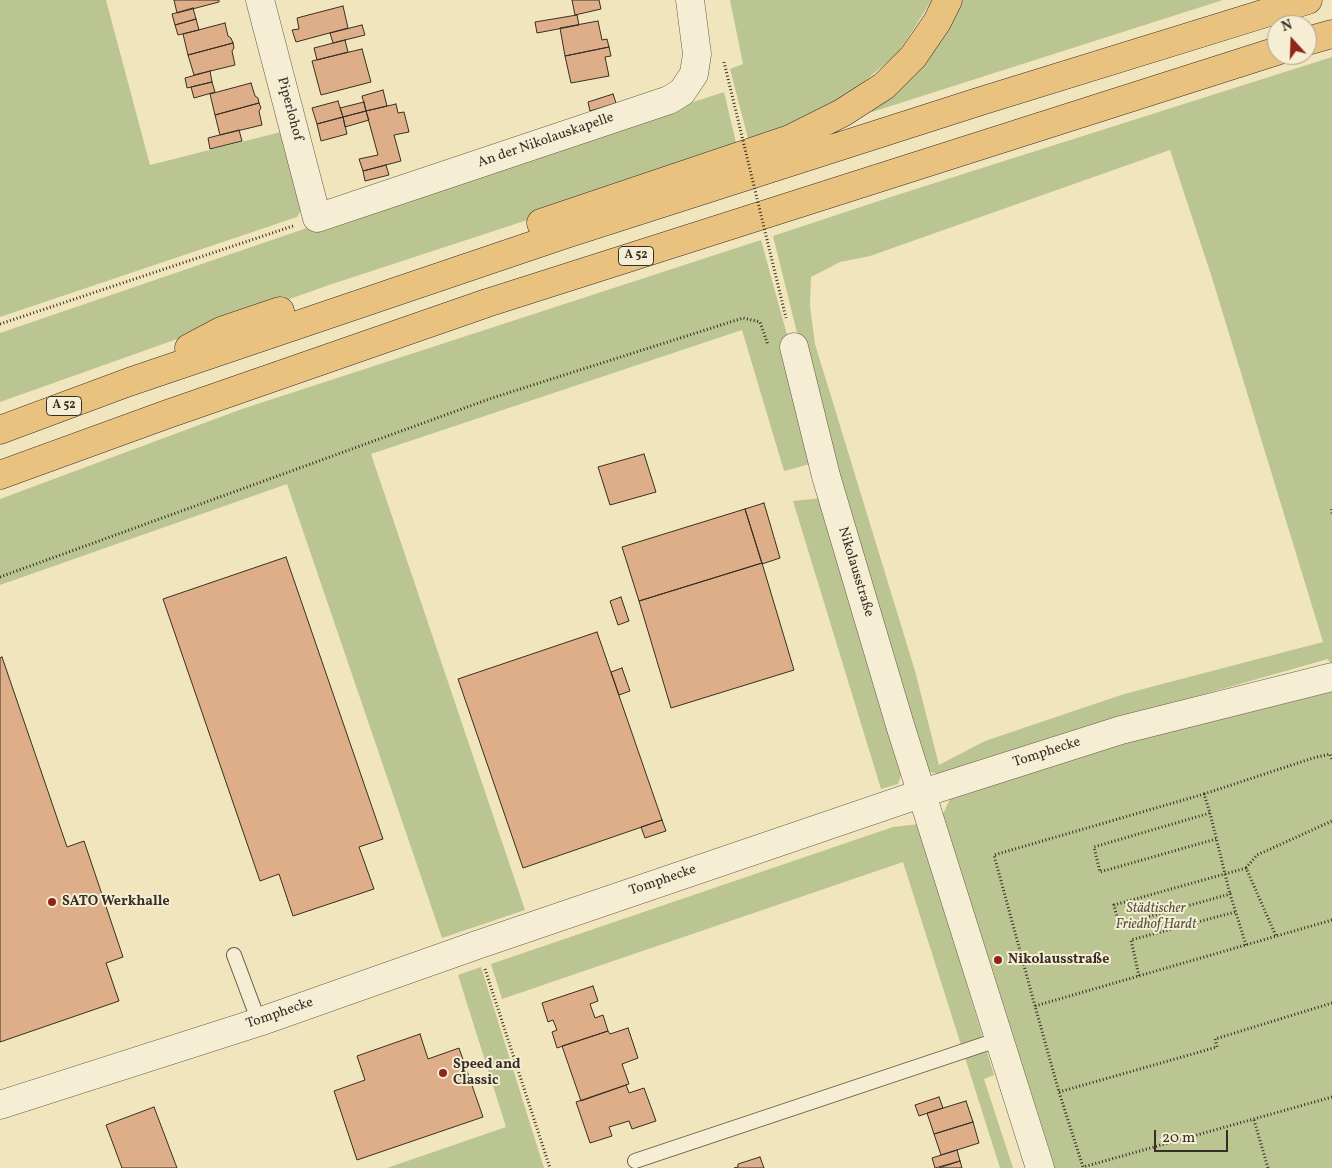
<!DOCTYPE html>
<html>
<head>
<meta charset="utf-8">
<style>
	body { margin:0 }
	#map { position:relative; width:1332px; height:1168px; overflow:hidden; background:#f1e5bd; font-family:Vollkorn,serif }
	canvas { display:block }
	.north { position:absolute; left:1267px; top:15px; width:50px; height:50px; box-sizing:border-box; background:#f6eed4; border:1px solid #aaa18e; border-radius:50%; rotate:340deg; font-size:14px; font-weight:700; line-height:20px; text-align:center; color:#372e25 }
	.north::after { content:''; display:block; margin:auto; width:18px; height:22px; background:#8f2418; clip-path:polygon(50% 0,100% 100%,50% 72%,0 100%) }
	.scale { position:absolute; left:1154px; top:1130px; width:74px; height:22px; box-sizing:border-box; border:2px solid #372e25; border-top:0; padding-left:6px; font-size:15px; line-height:18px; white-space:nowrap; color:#372e25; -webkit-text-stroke:4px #f6eed4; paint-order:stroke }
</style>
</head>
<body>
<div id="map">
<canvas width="1332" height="1168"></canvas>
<div class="north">N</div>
<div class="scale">20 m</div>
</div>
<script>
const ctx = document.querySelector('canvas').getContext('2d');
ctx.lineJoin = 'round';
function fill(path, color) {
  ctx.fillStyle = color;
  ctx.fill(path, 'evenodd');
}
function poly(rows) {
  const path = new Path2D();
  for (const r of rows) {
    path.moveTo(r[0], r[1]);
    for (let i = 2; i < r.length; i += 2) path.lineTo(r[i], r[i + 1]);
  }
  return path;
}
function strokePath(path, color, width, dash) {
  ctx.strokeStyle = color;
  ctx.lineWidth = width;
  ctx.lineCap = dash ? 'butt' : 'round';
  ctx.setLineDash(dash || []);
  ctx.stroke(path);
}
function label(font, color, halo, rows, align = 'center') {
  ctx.font = font + ' Vollkorn,serif';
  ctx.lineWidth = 4;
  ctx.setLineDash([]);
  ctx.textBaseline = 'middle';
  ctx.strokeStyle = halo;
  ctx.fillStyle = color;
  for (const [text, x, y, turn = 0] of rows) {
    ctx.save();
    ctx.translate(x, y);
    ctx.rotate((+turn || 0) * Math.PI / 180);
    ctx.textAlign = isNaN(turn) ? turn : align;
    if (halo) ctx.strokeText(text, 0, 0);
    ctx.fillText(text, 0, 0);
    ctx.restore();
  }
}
fill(poly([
	[0,0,106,0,150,165,281,132,301,210,297,217,0,317],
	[730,0,932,0,898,53,835,106,750,146,730,69,743,64],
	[955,0,1223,0,872,112,871,109],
	[1332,57,1332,667,1328,659,1056,736,943,775,930,772,921,763,810,385,773,236,897,195],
	[1170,150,1213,281,1323,642,1124,694,985,741,939,765,915,671,815,344,810,306,811,277,840,262,870,256],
	[724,92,738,151,329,285,0,402,0,333,307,228],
	[761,240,818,448,810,464,784,471,742,330,371,454,525,910,442,938,287,484,0,585,0,499,242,409],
	[822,498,902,772,898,784,881,789,793,501],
	[1332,690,1332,1168,1050,1168,942,816,951,797,1142,736],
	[919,824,994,1075,984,1079,1013,1168,1000,1168,903,862,502,999,491,964,893,827],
	[481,967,544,1168,387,1168,506,1127,458,975]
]), '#bac591');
const building = poly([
	[174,0,219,0,219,2,177,13,174,0],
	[572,0,599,0,601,9,575,15,572,0],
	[343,6,348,28,296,42,292,30,299,29,297,18,343,6],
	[193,8,196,19,175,25,172,14,193,8],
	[577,15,579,25,537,33,535,22,577,15],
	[196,19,199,30,178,35,175,25,196,19],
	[598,21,602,40,607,39,609,47,565,56,560,28,598,21],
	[225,23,228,36,231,38,233,43,188,55,183,34,225,23],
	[362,25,365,35,333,43,330,33,362,25],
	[345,40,348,52,317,60,314,48,345,40],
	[233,43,234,48,232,51,235,65,194,75,188,55,233,43],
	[609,47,611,56,605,57,609,76,571,83,565,56,609,47],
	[362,49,371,82,321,95,312,61,362,49],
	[210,71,212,82,187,88,185,78,210,71],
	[212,82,215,92,194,98,191,87,212,82],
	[251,83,255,96,258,98,259,103,215,115,210,94,251,83],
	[383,90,387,106,366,111,362,96,383,90],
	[613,94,616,103,590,111,588,102,613,94],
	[338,101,343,117,317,124,312,108,338,101],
	[364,102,366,111,343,117,340,108,364,102],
	[259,103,261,108,259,111,262,125,220,135,215,115,259,103],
	[396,104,398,113,404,112,409,132,394,135,401,161,363,171,359,159,378,155,366,111,396,104],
	[366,111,369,120,345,127,343,117,366,111],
	[343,117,347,134,321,141,317,124,343,117],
	[239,130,242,141,210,149,208,138,239,130],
	[386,165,389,175,365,181,363,171,386,165],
	[644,454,656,492,610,505,598,467,644,454],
	[764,503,780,558,762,564,745,509,764,503],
	[745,509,762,563,639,601,622,547,745,509],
	[286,557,383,839,359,847,374,889,293,916,279,874,260,881,163,599,286,557],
	[762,563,794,670,671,708,639,601,762,563],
	[621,597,629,621,618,625,610,601,621,597],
	[597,632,662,820,523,868,458,679,597,632],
	[2,657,67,847,84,841,123,957,106,963,119,1001,0,1042,0,658,2,657],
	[622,668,630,691,619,695,611,672,622,668],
	[662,820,666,831,645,838,641,827,662,820],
	[593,986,598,1001,590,1004,595,1018,603,1015,608,1031,557,1048,552,1032,557,1030,553,1020,548,1022,542,1003,593,986],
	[628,1028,638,1058,622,1064,629,1084,581,1101,562,1046,608,1031,610,1034,628,1028],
	[420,1034,428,1059,459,1048,483,1117,357,1160,334,1091,365,1080,357,1056,420,1034],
	[626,1085,629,1093,644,1088,656,1121,632,1129,629,1121,609,1127,612,1136,590,1143,576,1102,626,1085],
	[939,1097,943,1108,919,1116,915,1105,939,1097],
	[966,1101,973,1122,934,1134,927,1113,966,1101],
	[154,1107,177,1168,122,1168,106,1125,154,1107],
	[973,1122,979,1143,941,1155,934,1134,973,1122],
	[957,1150,960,1161,935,1168,932,1158,957,1150],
	[760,1157,764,1168,734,1168,738,1167,738,1164,760,1157],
	[960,1161,962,1168,939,1168,960,1161]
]);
fill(building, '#deae88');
strokePath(building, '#372e25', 1);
const service = poly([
	[234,955,259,1022],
	[635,1161,1000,1039]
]);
const minor = poly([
	[260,0,317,218,669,100,682,92,694,74,697,54,690,0],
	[794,347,826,476,900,725,1040,1168],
	[0,1105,259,1022,477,945,923,793,1121,730,1332,677]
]);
const motorway = poly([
	[1307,41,1332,34],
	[541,223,790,139,842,113,884,86,913,57,937,22,948,0],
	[189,348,221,331,280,311],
	[0,430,129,382,566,234,981,101,1308,0],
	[0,475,165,415,487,303,1277,51]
]);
strokePath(service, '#665c4b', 16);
strokePath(minor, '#665c4b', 29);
strokePath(motorway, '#372e25', 29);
strokePath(poly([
	[724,62,738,120],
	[0,324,293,226],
	[1332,509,1332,514],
	[0,577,492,398,743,318,760,322,768,345],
	[1204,794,1313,758,1330,754,1332,759],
	[1210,813,1230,894],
	[1246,868,1257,855,1332,821],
	[1332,920,1035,1006,1059,1092,1083,1167,1332,1097],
	[1246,945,1230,894,1119,925,1114,905,1246,868,1276,936],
	[485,969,550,1168],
	[1139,976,1131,940,1235,912],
	[1035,1006,994,855,1204,794,1210,813,1094,847,1100,872,1216,839],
	[1059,1092,1217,1047,1215,1039,1332,1003],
	[1254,1120,1268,1168]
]), '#372e25', 3, [1, 2.5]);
strokePath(service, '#f6eed4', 14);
strokePath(minor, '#f6eed4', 28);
strokePath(motorway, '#e8c27e', 28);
strokePath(poly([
	[738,120,786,318]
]), '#372e25', 3, [1, 2.5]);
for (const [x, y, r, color] of [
	[52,902,5,"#8f2418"],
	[998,960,5,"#8f2418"],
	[443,1073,5,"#8f2418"]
]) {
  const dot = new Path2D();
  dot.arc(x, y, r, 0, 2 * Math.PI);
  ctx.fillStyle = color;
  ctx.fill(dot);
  strokePath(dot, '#f6eed4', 2);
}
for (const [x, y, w] of [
	[636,256,35],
	[64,406,35]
]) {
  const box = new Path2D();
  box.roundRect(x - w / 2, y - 9.5, w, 19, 4);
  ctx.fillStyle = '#f6eed4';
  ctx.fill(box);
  strokePath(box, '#372e25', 1);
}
label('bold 12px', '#372e25', null, [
	["A 52",636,256],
	["A 52",64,406]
]);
label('14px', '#372e25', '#f6eed4', [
	["Piperlohof",289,109,75],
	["An der Nikolauskapelle",546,141,-19],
	["Nikolausstraße",855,572,73],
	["Tomphecke",1047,753,-18],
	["Tomphecke",663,881,-19],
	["Tomphecke",280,1014,-19]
]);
label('bold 14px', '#372e25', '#f6eed4', [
	["SATO Werkhalle",62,902],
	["Nikolausstraße",1008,960],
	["Speed and",453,1065],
	["Classic",453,1081]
], 'left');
label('italic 14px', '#585440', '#f6eed4', [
	["Städtischer",1156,909],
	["Friedhof Hardt",1156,925]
]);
</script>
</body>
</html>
